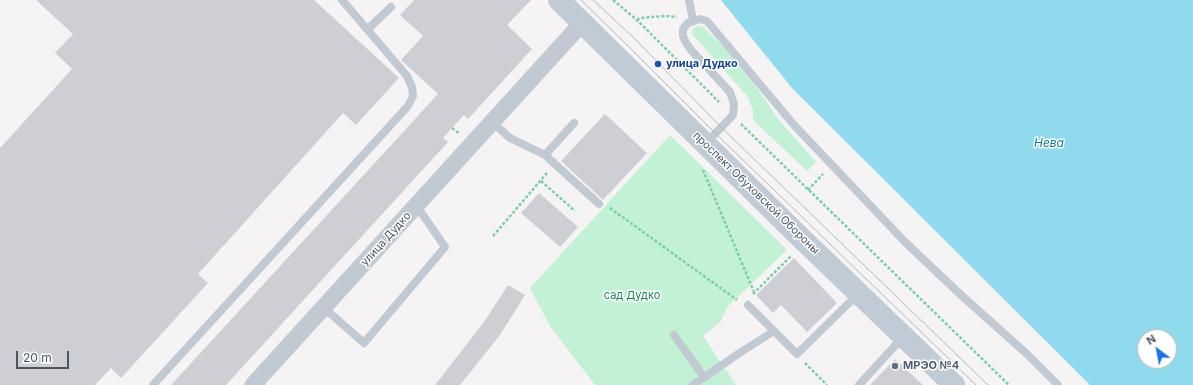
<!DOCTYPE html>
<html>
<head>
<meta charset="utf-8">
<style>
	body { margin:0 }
	#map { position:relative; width:1193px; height:385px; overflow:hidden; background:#f5f3f3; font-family:Inter,sans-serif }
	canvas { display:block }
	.north { position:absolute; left:1137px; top:329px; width:40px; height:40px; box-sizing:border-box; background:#fff; border:1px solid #b7bbc0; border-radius:50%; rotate:328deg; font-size:11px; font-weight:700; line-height:16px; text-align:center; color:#4a5661 }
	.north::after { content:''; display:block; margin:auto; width:14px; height:18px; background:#1a73e8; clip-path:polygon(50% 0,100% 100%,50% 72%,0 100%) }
	.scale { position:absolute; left:16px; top:351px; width:53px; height:18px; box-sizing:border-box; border:2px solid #4a5661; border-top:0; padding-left:5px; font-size:12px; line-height:14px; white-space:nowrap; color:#4a5661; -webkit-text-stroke:3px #fff; paint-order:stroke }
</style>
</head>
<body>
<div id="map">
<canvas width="1193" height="385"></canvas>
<div class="north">N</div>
<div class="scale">20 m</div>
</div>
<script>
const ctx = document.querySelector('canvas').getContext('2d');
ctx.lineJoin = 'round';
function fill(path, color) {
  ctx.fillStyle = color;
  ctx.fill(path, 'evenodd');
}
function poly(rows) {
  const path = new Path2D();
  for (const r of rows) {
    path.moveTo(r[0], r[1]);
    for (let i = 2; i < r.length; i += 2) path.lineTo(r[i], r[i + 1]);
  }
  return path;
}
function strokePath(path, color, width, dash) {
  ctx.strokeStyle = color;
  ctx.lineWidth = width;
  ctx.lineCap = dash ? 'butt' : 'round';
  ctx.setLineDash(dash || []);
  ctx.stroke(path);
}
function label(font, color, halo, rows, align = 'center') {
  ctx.font = font + ' Inter,sans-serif';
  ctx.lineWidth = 3;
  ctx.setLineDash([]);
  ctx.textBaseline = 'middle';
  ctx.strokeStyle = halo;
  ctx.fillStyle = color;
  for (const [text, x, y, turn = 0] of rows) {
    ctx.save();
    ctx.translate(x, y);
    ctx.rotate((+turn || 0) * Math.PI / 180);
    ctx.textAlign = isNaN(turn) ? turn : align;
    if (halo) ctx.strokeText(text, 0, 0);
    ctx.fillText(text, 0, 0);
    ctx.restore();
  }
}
fill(poly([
	[697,26,703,27,724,47,754,84,779,120,816,162,807,171,753,120,753,110,747,96,692,34,693,29],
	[670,135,787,250,727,307,721,321,703,336,736,385,595,385,550,326,530,288]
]), '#c3f1d5');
fill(poly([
	[721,0,1193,0,1193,385,1090,385,792,88],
	[1145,337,1169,337,1169,361,1145,361]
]), '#90daee');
fill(poly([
	[36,0,314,0,399,78,356,125,343,113,198,274,208,283,121,378,111,368,95,385,0,385,0,148,72,69,55,53,73,34],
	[414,0,531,0,507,25,532,49,468,119,464,115,452,128,443,138,448,142,226,385,171,385,438,94,401,60,423,36,400,15],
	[605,114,647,153,603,200,561,161],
	[539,193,578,227,560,247,521,213],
	[794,258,837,303,807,332,781,305,773,313,756,295],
	[508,285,525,295,500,335,460,385,435,385,484,322],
	[895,359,923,385,870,385]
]), '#cdcfd5');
strokePath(poly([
	[613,0,637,20,719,102],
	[637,20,640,18,665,16,677,17],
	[741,124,1009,385],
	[452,128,459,133],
	[703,170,754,292],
	[541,181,575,211],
	[808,190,823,174],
	[610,208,737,300],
	[493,236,547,173],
	[753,294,792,255],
	[805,363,827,385]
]), '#7ad0a6', 2.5, [3, 2]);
strokePath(poly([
	[689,0,693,20],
	[368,29,391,7],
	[492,122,510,138,545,155,574,123],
	[706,143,733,115,734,104,730,92,691,50,686,43,683,36,683,29,688,23,700,19,707,21,794,125,905,242,961,295,1027,354,1058,385],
	[545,155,599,204],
	[748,305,797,354,858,294],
	[323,307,364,343,445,247,416,205],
	[674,335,704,377],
	[153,385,408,106,413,96,412,87,407,76,342,0],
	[693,385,738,354,774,331],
	[859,385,903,337]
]), '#c1cad2', 8);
strokePath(poly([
	[253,385,583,22]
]), '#c1cad2', 17);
strokePath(poly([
	[559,0,800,237,954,385]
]), '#c1cbd6', 22);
strokePath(poly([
	[581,0,627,45,715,133,976,385],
	[593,0,634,38,721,127,988,385]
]), '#b5b8bd', 1);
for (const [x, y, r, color] of [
	[658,64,4,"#1a4fb4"],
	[895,366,4,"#5c6f8a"]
]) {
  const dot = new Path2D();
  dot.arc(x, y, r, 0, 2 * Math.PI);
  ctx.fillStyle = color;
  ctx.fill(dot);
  strokePath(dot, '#fff', 1.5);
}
label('bold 11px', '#164399', '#fff', [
	["улица Дудко",666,64]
], 'left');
label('11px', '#4a5661', '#fff', [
	["проспект Обуховской Обороны",756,193,44],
	["улица Дудко",386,239,-48]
]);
label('11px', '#17864f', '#fff', [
	["сад Дудко",632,296]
]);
label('bold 11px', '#4e5e75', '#fff', [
	["МРЭО №4",903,366]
], 'left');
label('italic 12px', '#0c7c9b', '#fff', [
	["Нева",1049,143]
]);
</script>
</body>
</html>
